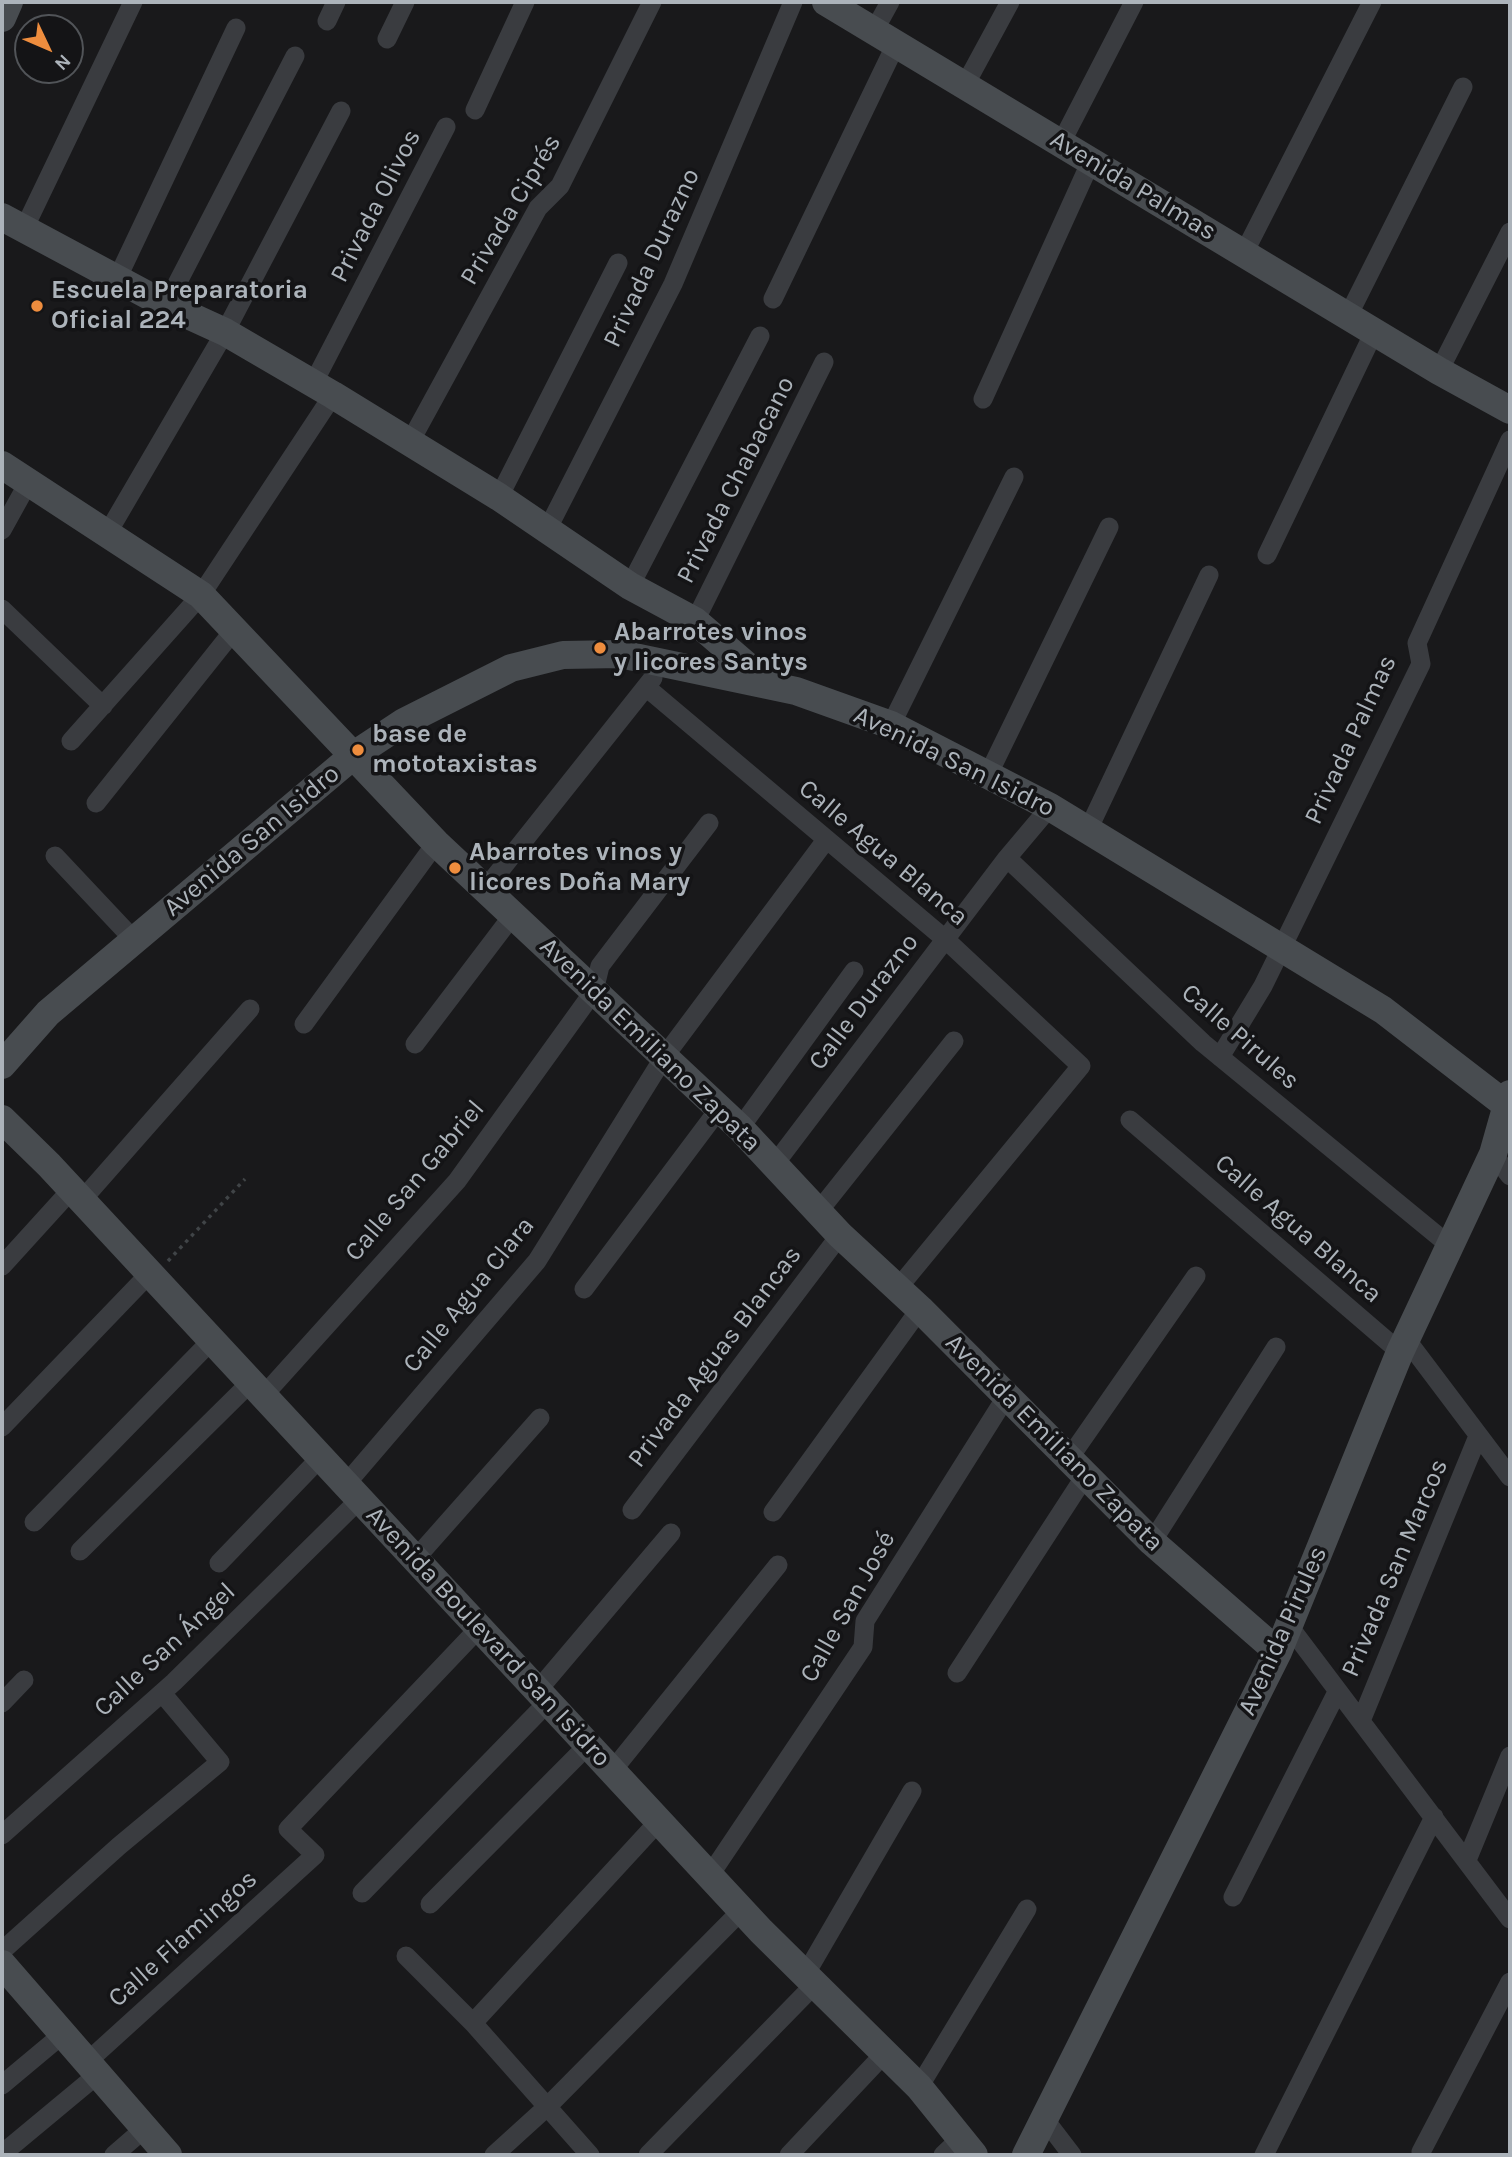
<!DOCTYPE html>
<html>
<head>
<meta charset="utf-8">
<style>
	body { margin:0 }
	#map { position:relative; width:1512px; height:2157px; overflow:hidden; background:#19191b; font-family:Karla,sans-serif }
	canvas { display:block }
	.frame { position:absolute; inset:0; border:4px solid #acb3ba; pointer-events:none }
	.north { position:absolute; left:14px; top:14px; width:70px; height:70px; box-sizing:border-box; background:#141416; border:2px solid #515458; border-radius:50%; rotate:134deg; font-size:19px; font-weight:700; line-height:28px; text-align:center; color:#acb3ba }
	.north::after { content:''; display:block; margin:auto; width:24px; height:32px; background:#ee8d3e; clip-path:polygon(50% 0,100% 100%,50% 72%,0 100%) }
</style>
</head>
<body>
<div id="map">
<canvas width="1512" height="2157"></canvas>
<div class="frame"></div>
<div class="north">N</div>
</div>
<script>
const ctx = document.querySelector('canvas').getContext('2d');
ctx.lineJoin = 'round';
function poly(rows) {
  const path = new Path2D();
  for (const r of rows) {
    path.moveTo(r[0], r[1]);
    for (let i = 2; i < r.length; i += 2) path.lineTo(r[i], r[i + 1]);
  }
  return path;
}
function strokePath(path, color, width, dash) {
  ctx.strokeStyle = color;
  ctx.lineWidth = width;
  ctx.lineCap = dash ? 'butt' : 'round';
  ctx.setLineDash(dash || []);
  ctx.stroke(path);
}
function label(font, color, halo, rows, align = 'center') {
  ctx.font = font + ' Karla,sans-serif';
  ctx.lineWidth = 7;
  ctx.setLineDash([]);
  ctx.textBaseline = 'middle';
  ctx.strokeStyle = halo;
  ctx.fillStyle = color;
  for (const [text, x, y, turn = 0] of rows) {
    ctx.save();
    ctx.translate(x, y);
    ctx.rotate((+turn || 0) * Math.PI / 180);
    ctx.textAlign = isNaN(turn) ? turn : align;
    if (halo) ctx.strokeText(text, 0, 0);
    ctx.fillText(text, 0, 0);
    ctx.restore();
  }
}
strokePath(poly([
	[168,1261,245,1179]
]), '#404447', 3.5, [3.5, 5]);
strokePath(poly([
	[327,21,336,2],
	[874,31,890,2],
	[387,39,405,2],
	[965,85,1010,2],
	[475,110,525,2],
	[1061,143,1134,2],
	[24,229,133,2],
	[1244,253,1372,2],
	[118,277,236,28],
	[773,299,896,44],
	[166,305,295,56],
	[1348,316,1463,87],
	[1439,371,1510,232],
	[313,384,446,127],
	[983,399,1091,161],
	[410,442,538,208,560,186,652,2],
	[499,497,618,263],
	[2,530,28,483],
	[547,530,673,284,793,2],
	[107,534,225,332,341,111],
	[1267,555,1374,332],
	[630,586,760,336],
	[2,609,103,706],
	[695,621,824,362],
	[646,687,945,939,1081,1066,898,1288],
	[891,725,1014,477],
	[71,741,201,595,333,395],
	[988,775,1109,527],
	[96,803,235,629],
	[1088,830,1209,575],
	[55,856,134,940],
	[1007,858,1203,1043,1449,1245],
	[486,888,653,678],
	[304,1024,436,843],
	[415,1044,513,915],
	[1220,1057,1263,986,1421,664,1417,643,1510,440],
	[1130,1120,1400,1352],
	[740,1128,854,971],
	[1493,1154,1510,1176],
	[774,1165,1007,858,1050,807],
	[82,1200,250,1009],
	[818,1212,954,1041],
	[2,1266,72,1189],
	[584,1289,719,1109],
	[1406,1339,1510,1477],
	[264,1395,457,1181,594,991,600,966,709,823],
	[2,1427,150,1273],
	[1070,1457,1196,1276],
	[346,1484,537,1261,664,1057,826,840],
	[632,1510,840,1235],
	[773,1512,920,1309],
	[34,1522,212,1340],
	[1152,1542,1276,1347],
	[80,1551,251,1382],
	[416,1558,540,1418],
	[219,1563,321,1457],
	[1289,1626,1510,1919],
	[957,1673,1087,1473],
	[538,1690,671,1533],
	[2,1703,24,1680],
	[1361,1721,1478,1436],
	[612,1771,778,1565],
	[2,1835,174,1682,360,1499],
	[1467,1860,1510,1756],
	[710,1875,863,1647,865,1621,1006,1397],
	[362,1893,548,1702],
	[1233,1897,1337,1692],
	[430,1904,588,1745],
	[2,1951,119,1846,220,1762,162,1693],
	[406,1956,473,2023,590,2155],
	[805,1975,912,1791],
	[473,2023,659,1821],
	[87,2062,315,1855,288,1829,480,1627],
	[2,2085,63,2034],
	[919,2087,1027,1909],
	[1046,2121,1072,2155],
	[1421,2152,1510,1982],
	[2,2154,97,2075],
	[114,2155,144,2129],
	[494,2155,548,2106,742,1910],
	[648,2155,815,1984],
	[789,2155,885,2053],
	[943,2155,960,2139],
	[1264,2155,1434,1817]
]), '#3a3c40', 19);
strokePath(poly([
	[826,2,1439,371,1510,410],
	[2,18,9,2],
	[2,217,166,305,225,332,333,395,499,497,630,586,695,621,766,682],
	[2,465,201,595,436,843,740,1128,840,1235,920,1309,1152,1542,1278,1652],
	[2,1065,48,1013,354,755,404,722,511,668,563,655,620,654,796,691,891,725,988,775,1050,807,1383,1010,1510,1108],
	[2,1119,49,1165,761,1931,919,2087,974,2155],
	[2,1964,168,2155],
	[1026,2155,1278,1652,1400,1352,1493,1154,1510,1094]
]), '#484c50', 28);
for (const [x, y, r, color] of [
	[37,306,7,"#ee8d3e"],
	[600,648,7,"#ee8d3e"],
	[358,750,7,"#ee8d3e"],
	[455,868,7,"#ee8d3e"]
]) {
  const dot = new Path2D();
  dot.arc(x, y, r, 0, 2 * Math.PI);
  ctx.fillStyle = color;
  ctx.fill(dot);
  strokePath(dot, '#141416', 2.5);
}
label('26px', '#acb3ba', '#141416', [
	["Avenida Palmas",1133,186,31],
	["Privada Olivos",376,206,-63],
	["Privada Ciprés",511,210,-59],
	["Privada Durazno",652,258,-65],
	["Privada Chabacano",736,480,-63],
	["Privada Palmas",1351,740,-65],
	["Avenida San Isidro",954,762,26],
	["Avenida San Isidro",252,841,-40],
	["Calle Agua Blanca",883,853,40],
	["Calle Durazno",864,1002,-53],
	["Calle Pirules",1240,1037,41],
	["Avenida Emiliano Zapata",650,1045,44],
	["Calle San Gabriel",415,1181,-50],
	["Calle Agua Blanca",1298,1229,41],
	["Calle Agua Clara",469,1295,-51],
	["Privada Aguas Blancas",715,1357,-53],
	["Avenida Emiliano Zapata",1054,1443,45],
	["Privada San Marcos",1395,1568,-67],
	["Calle San José",848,1607,-61],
	["Avenida Pirules",1283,1631,-66],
	["Avenida Boulevard San Isidro",488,1637,47],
	["Calle San Ángel",165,1650,-43],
	["Calle Flamingos",183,1939,-42]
]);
label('bold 26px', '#acb3ba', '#141416', [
	["Escuela Preparatoria",51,291],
	["Oficial 224",51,321],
	["Abarrotes vinos",614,633],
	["y licores Santys",614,663],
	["base de",372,735],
	["mototaxistas",372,765],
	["Abarrotes vinos y",469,853],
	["licores Doña Mary",469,883]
], 'left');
</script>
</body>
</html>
